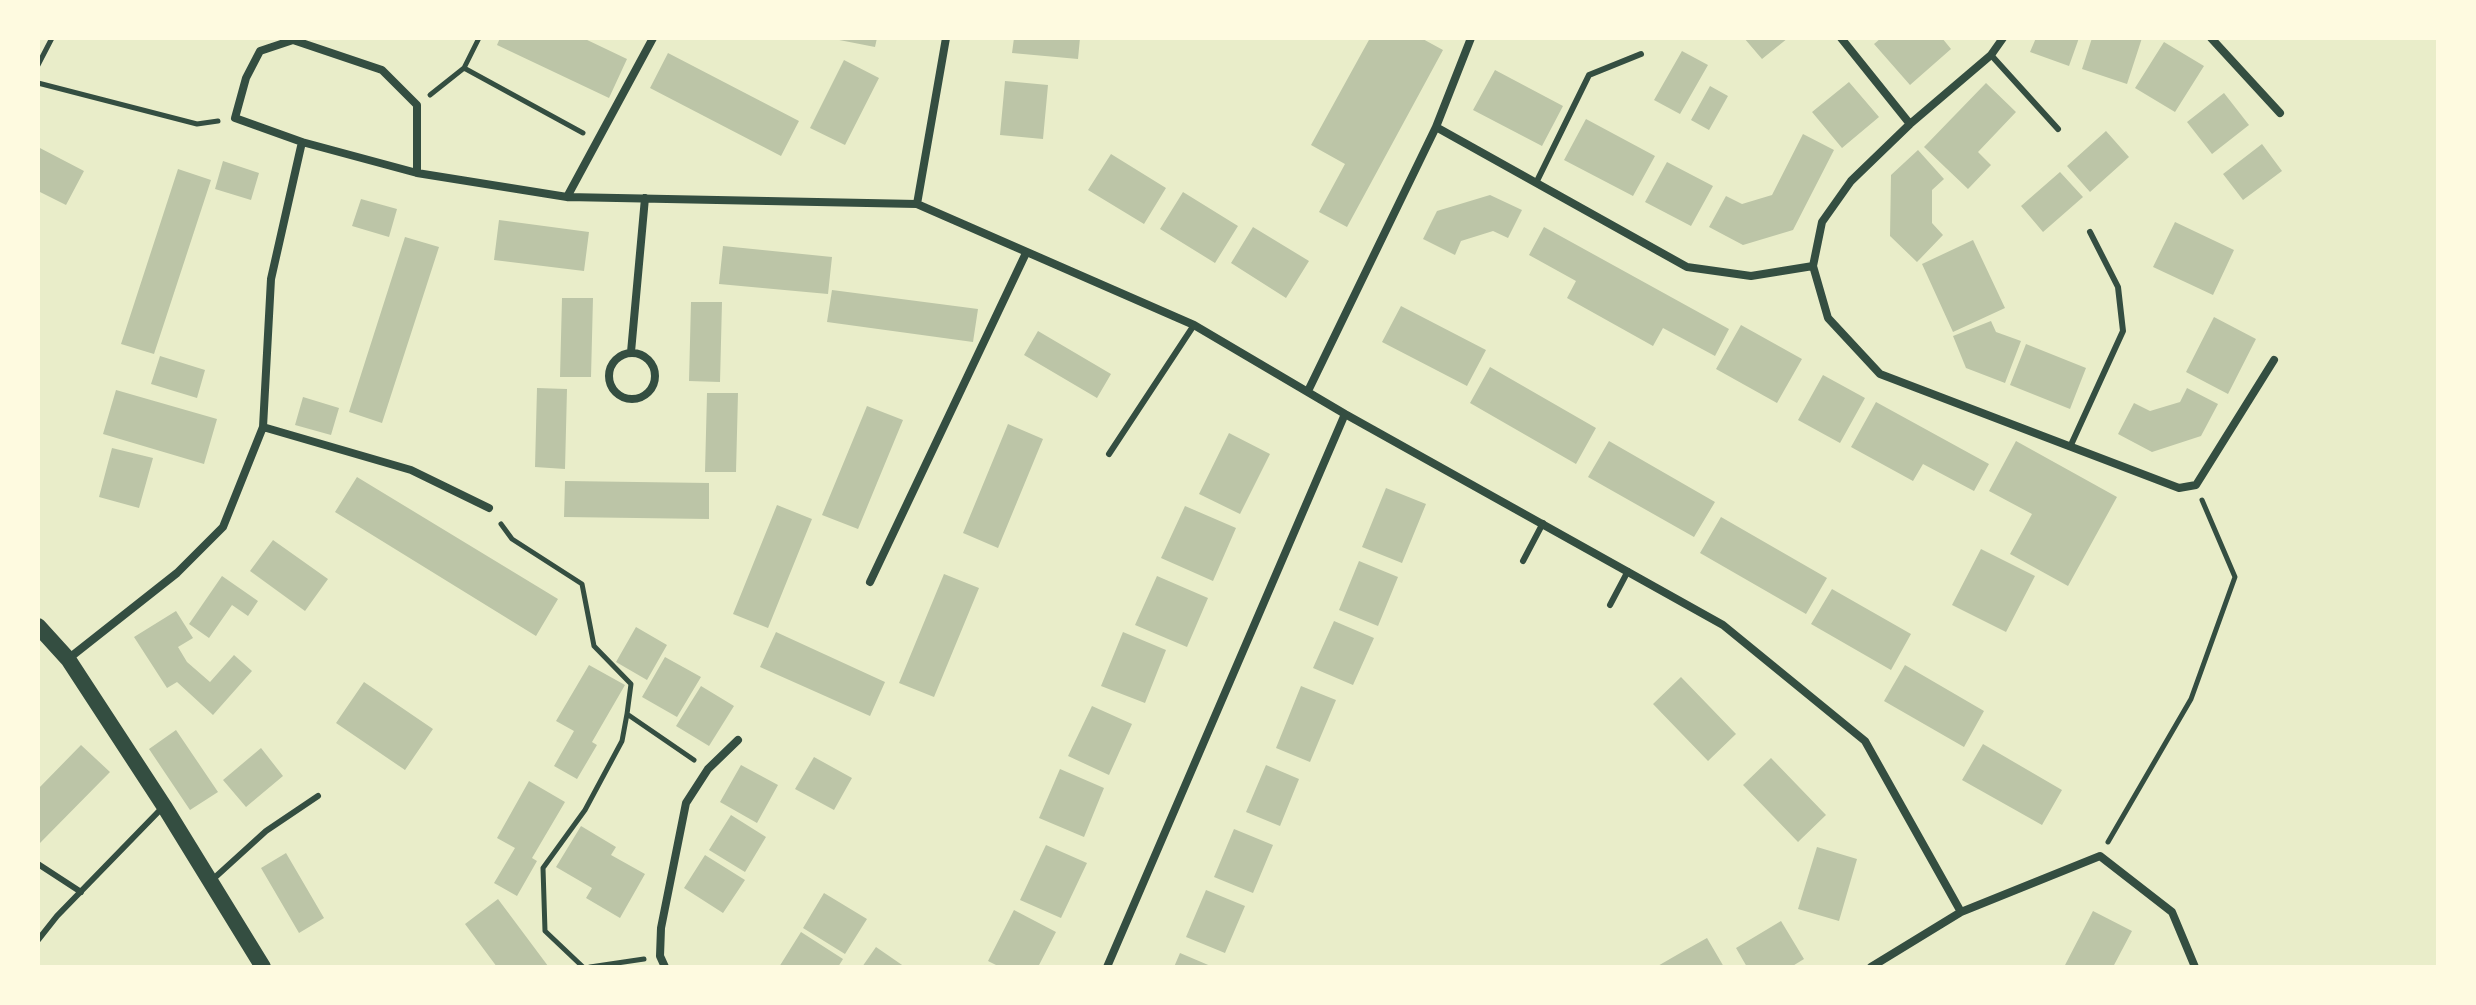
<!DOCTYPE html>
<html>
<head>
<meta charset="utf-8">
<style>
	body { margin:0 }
	#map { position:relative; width:2476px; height:1005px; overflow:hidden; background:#e9edc9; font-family:"Crimson Pro",serif }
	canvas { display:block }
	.frame { position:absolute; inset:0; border:40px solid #fefae0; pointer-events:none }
</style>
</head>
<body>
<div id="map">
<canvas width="2476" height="1005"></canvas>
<div class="frame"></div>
</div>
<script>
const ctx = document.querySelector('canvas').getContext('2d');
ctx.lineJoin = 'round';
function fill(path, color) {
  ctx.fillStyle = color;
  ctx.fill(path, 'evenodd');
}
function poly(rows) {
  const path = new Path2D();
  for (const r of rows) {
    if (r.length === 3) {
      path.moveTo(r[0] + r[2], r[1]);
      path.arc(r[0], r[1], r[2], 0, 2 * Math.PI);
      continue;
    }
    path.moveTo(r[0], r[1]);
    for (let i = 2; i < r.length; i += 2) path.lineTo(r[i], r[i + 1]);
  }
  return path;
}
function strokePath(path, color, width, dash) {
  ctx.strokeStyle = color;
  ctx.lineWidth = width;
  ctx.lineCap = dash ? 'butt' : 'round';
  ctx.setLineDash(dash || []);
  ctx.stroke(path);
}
fill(poly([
	[500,38,583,38,627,59,609,98,497,45],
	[829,38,877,38,875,47],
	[1014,38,1080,38,1078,59,1012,53],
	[1370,38,1421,38,1443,50,1347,227,1319,212,1345,164,1311,145],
	[1744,38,1788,38,1762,59],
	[1881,38,1942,38,1951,49,1910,85,1874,44],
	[2036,38,2079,38,2069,66,2030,52],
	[2092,38,2142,38,2127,84,2082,69],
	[2164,42,2204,66,2175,112,2135,88],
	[1682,51,1708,65,1680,114,1654,100],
	[668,53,799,121,781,156,650,88],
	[844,60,879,78,845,145,810,128],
	[1495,70,1563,106,1542,146,1473,110],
	[1005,81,1048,85,1043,139,1000,135],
	[1849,82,1879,117,1842,148,1812,112],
	[1986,83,2016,112,1978,152,1991,165,1968,189,1924,147],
	[1710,86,1728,96,1709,130,1691,120],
	[2224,93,2249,125,2212,154,2187,122],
	[1586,119,1655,156,1633,196,1564,160],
	[2106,131,2129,157,2090,192,2067,166],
	[1803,134,1834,150,1793,230,1743,245,1709,227,1726,196,1742,204,1772,195],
	[2262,144,2282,171,2243,200,2223,174],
	[38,147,84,171,66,205,38,191],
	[1918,150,1944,179,1932,190,1932,223,1943,235,1917,262,1890,236,1891,175],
	[1111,154,1166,188,1144,224,1088,190],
	[223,161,259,173,251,200,215,189],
	[1667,162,1713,186,1691,226,1645,202],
	[178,169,211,180,154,354,121,344],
	[2060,172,2083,197,2043,232,2021,206],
	[1183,192,1238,226,1215,263,1160,229],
	[1490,195,1522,210,1508,238,1493,231,1461,241,1455,255,1423,239,1437,211],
	[361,199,397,209,389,237,352,226],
	[499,220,589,232,584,271,494,260],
	[2175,222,2234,250,2213,295,2153,267],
	[1253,227,1309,261,1286,298,1231,263],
	[1544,227,1729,329,1715,356,1663,328,1653,346,1567,298,1576,281,1529,255],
	[405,237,439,247,382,423,349,412],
	[1973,240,2005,308,1953,332,1922,264],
	[723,246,832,257,828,294,719,284],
	[832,290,978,309,973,342,827,322],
	[562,298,593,298,591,377,560,377],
	[691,302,722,302,720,382,689,381],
	[1401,306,1486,350,1467,386,1382,342],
	[2214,317,2256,339,2228,394,2186,372],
	[1991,321,1996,332,2021,341,2005,383,1966,368,1953,336],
	[1741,325,1802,359,1777,403,1716,369],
	[1038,331,1111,374,1097,398,1024,355],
	[2026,344,2086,368,2070,409,2010,385],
	[160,356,205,370,197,398,151,384],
	[1490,367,1596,428,1576,464,1470,403],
	[1823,375,1865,398,1840,443,1798,420],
	[537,388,567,389,565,469,535,467],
	[2187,388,2218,404,2201,436,2152,452,2118,434,2134,403,2150,411,2180,402],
	[116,390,217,419,204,464,103,434],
	[707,393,738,393,736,472,705,472],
	[303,397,339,408,331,435,295,425],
	[1876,402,1989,464,1974,491,1923,464,1913,481,1851,447],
	[867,406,903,420,858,529,822,515],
	[1008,424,1043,439,998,548,963,533],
	[1229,433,1270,454,1240,514,1199,494],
	[1609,441,1715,502,1694,537,1588,477],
	[2016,441,2117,497,2068,586,2010,554,2032,514,1989,491],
	[112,448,153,458,139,508,99,497],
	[357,477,558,599,536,636,335,512],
	[565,481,709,483,709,519,564,517],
	[1386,488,1426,504,1402,563,1362,547],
	[777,505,812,519,768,628,733,614],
	[1185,506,1236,528,1213,581,1161,558],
	[1721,517,1827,578,1806,614,1700,553],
	[273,540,328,579,305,611,250,571],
	[1981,549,2035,576,2006,632,1952,605],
	[1359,561,1398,577,1378,626,1339,610],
	[944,574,979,588,934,697,899,683],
	[222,576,258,601,248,616,232,605,209,638,189,624],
	[1157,576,1208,598,1187,647,1135,625],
	[1832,589,1911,634,1891,670,1811,624],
	[176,611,193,638,178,647,187,662,210,682,234,655,252,671,213,715,177,682,167,688,134,637],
	[1334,621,1374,638,1353,685,1313,668],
	[636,627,667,645,647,680,616,662],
	[776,632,885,682,870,716,760,667],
	[1123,632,1166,650,1145,703,1101,686],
	[665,657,701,677,677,717,642,697],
	[589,665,625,685,592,742,597,745,577,779,554,766,574,731,556,721],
	[1905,665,1984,711,1964,747,1884,701],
	[1681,677,1736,734,1708,761,1653,704],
	[364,682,433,729,405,770,336,723],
	[701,686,734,706,709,746,676,726],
	[1301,686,1336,700,1310,762,1276,748],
	[1092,706,1132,724,1109,775,1068,756],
	[176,730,218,792,190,810,149,749],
	[1983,744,2062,790,2042,825,1962,780],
	[81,745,110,772,40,843,38,841,38,789],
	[261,748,283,776,246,807,223,780],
	[814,757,852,778,834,810,795,789],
	[1771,758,1826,815,1798,842,1743,785],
	[741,765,778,785,757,823,720,802],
	[1266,765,1299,779,1280,826,1246,812],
	[1060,769,1104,788,1084,837,1039,818],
	[529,781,565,802,532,858,537,861,517,896,494,883,515,848,497,838],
	[731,815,766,837,745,872,709,850],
	[581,826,616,847,611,855,645,874,620,918,586,898,592,888,556,867],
	[1234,829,1273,845,1253,893,1214,877],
	[1046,845,1087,863,1061,918,1020,900],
	[1817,847,1857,859,1839,921,1798,909],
	[286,853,324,918,299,933,261,868],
	[705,855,745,880,723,913,684,888],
	[1206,890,1245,906,1225,953,1186,937],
	[824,893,867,919,845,954,803,928],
	[498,899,548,966,547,967,497,967,465,924],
	[1014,910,1056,932,1038,967,1000,967,988,961],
	[2093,911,2132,931,2113,967,2064,967],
	[1781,921,1804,959,1791,967,1747,967,1736,948],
	[801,932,843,959,838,967,779,967],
	[1707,938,1724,967,1656,967,1682,952],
	[876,947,905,967,862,967],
	[1180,953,1213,967,1174,967]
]), '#bcc5a7');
strokePath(poly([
	[38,65,52,38],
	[464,68,583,133],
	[38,83,197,124,218,121],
	[430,95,464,68,479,38],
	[501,524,512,539,582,584,594,646,631,684,627,714,694,760],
	[2108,842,2191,699,2235,577,2202,500],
	[583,967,545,931,543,868,585,810,622,741,627,714],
	[590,967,644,959]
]), '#344e41', 5);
strokePath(poly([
	[1991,55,2058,129],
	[1536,183,1589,75,1641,54],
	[2070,447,2123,331,2118,287,2090,232],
	[1109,454,1194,325],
	[1523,561,1543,523],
	[1610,605,1628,571],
	[38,864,81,892],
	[211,881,266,831,318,796],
	[38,940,57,916,162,808]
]), '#344e41', 6);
strokePath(poly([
	[1841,38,1910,124],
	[2003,38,1991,55,1910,124,1851,181,1822,222,1813,266,1828,318,1880,374,2179,488,2196,485,2274,360],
	[2211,38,2280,113],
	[1436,127,1687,267,1751,276,1813,266],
	[417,173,417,105,382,70,293,40,260,51,246,78,235,118,302,142,417,173,567,197,917,204,1194,325,1345,414,1723,625,1865,741,1961,912],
	[567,197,653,38],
	[917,204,946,38],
	[631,352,645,198],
	[632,376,23],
	[1308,391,1436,127,1471,38],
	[263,427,411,470,489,508],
	[870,582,1026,253],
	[68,659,177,573,223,527,263,427,271,279,302,142],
	[665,967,660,956,661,928,686,803,708,769,738,740],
	[1107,967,1345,414],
	[1871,967,1961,912,2100,856,2172,912,2195,967]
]), '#344e41', 8);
strokePath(poly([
	[38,626,68,659,164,806,263,967]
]), '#344e41', 16);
</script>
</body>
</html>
